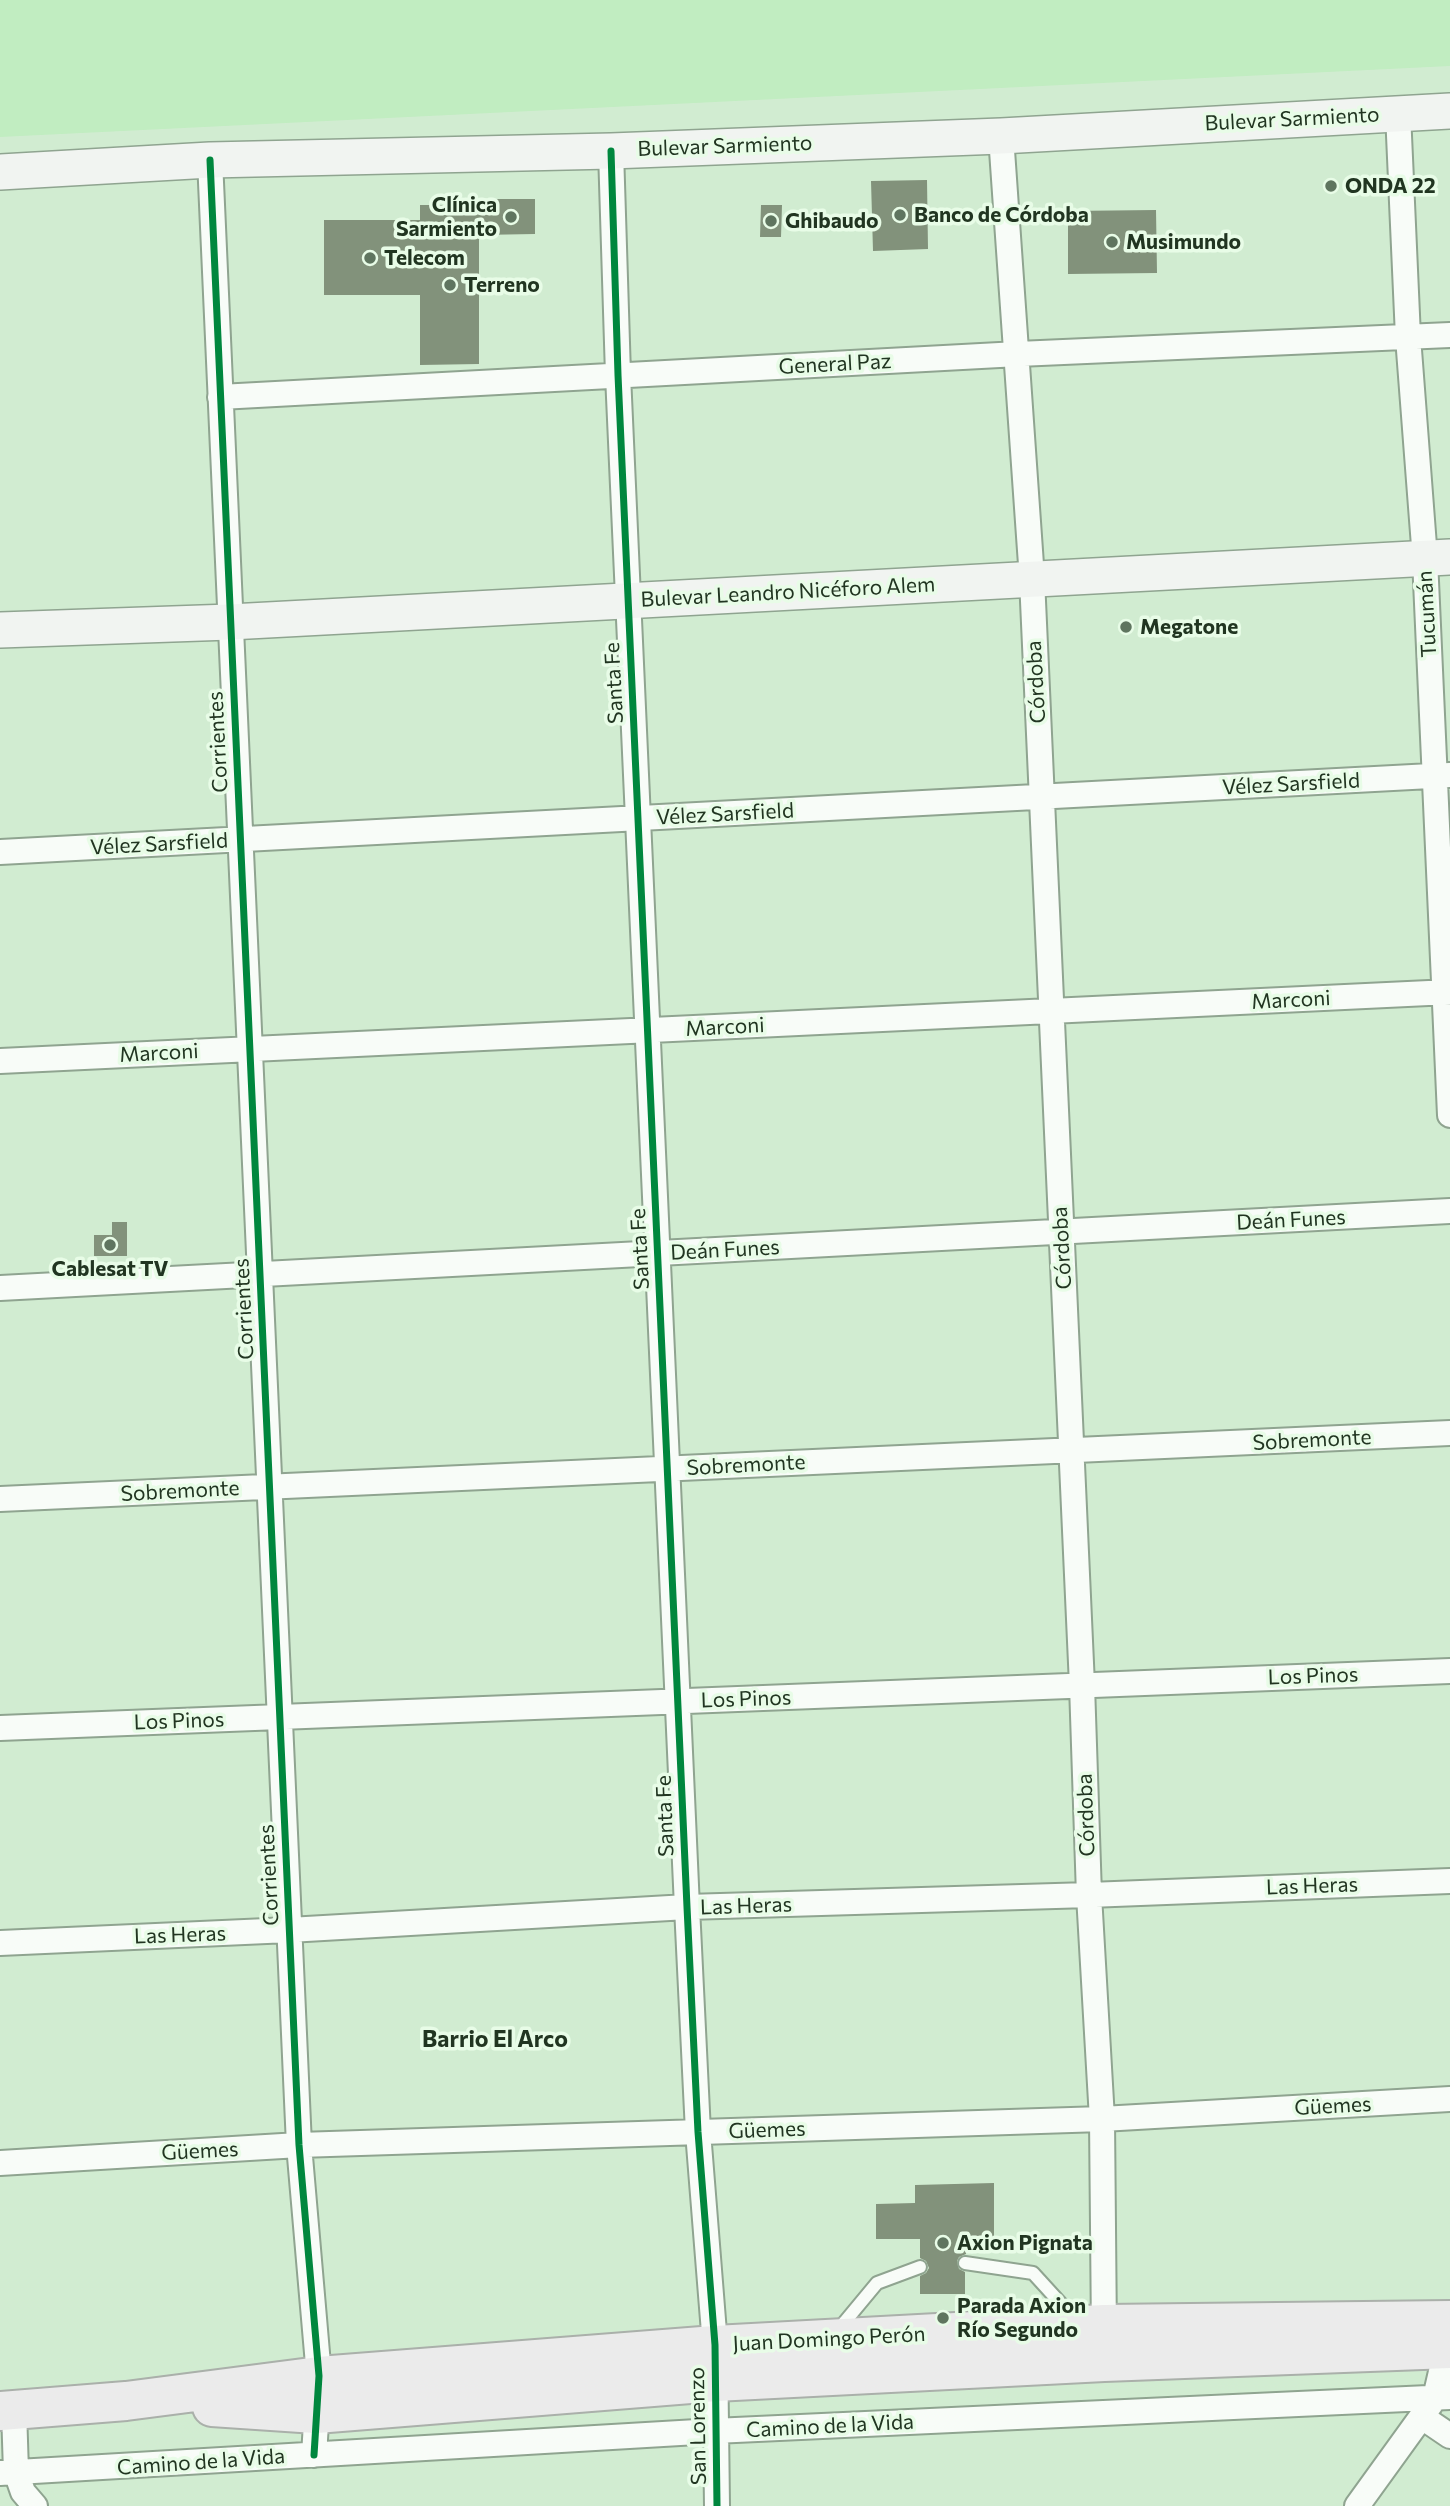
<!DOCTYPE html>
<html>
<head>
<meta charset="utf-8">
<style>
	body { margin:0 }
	canvas { display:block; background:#d1ecd1 }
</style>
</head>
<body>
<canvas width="1450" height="2506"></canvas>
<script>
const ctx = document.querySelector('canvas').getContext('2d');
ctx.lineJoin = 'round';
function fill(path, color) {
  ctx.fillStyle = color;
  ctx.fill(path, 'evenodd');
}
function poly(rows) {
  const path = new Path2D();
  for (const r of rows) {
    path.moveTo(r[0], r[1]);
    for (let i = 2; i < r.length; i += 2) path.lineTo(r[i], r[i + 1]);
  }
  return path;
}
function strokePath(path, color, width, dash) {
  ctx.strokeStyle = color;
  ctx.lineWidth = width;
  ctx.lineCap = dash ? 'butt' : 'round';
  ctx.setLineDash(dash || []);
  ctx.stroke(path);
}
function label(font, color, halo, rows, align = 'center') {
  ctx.font = font + ' Commissioner,sans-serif';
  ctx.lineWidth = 7;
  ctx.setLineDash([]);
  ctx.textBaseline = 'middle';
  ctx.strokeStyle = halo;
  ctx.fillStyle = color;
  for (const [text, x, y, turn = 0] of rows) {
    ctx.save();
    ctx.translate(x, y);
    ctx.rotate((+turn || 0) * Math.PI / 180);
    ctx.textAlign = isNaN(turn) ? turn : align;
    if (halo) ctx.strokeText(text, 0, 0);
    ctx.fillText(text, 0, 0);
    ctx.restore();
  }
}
fill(poly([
	[0,0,1450,0,1450,66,0,137]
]), '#c1edc1');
fill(poly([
	[927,180,928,249,873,251,871,181],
	[487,199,535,199,535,234,479,235,479,364,420,365,420,295,324,295,324,220,420,220,420,205,487,205],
	[761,205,782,205,781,237,760,237],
	[1156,210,1157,273,1068,274,1068,211],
	[112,1222,127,1222,127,1256,94,1256,94,1235,112,1235],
	[994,2183,994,2240,966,2240,966,2254,959,2257,957,2261,959,2269,965,2272,965,2294,920,2294,920,2276,926,2273,929,2268,926,2261,920,2258,920,2239,876,2239,876,2204,915,2203,915,2185]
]), '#82927b');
const lane = poly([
	[965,2263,1033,2273,1074,2318],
	[838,2330,877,2283,920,2267]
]);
const street = poly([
	[1398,113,1408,337,1425,559,1450,1115],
	[1001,136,1032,579,1082,1685,1089,1895,1102,2119,1104,2336],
	[611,151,618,375,687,1907,698,2132,715,2345,717,2506],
	[210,160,299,2145,319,2376,314,2455],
	[220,397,1018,354,1450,335],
	[0,852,1450,775],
	[0,1061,1450,992],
	[0,1288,1450,1211],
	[0,1499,1450,1433],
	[0,1728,1450,1671],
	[0,1943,289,1930,687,1907,1089,1895,1450,1881],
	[0,2163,299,2145,1102,2119,1450,2099],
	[14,2410,16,2472,23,2492,35,2506],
	[1422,2417,1450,2436],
	[0,2473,714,2431,1450,2397],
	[1357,2506,1435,2398,1449,2337]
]);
const secondary = poly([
	[0,172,210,160,611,151,1001,136,1450,111],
	[0,630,230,622,1450,557]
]);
const primary = poly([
	[212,2407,316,2414,715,2382,1104,2362,1450,2349],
	[0,2411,126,2401,319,2376,715,2345,1104,2324,1450,2320]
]);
strokePath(lane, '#8fa490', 16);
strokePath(street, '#8fa490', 28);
strokePath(secondary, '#8fa490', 38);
strokePath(primary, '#aab0aa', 42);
strokePath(lane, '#f8fcf8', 12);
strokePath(street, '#f8fcf8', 24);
strokePath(secondary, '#f1f4f1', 35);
strokePath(primary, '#ebebeb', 38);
strokePath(poly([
	[611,151,618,375,687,1907,698,2132,715,2345,717,2506],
	[210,160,299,2145,319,2376,314,2455]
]), '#00873e', 7);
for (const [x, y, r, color] of [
	[1331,186,7,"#5f755f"],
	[900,215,7,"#5f755f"],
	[511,217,7,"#5f755f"],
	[771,221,7,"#5f755f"],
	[1112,242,7,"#5f755f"],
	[370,258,7,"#5f755f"],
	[450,285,7,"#5f755f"],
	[1126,627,7,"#5f755f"],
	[110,1245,7,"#5f755f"],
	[943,2243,7,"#5f755f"],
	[943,2318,7,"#5f755f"]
]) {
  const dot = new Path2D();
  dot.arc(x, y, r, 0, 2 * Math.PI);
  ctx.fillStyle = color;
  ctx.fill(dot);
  strokePath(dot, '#e8fce7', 2.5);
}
label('21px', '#213521', '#e8fce7', [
	["Bulevar Sarmiento",1292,119,-3],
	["Bulevar Sarmiento",725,146,-2],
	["General Paz",835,364,-3],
	["Bulevar Leandro Nicéforo Alem",788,592,-3],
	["Tucumán",1427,614,-93],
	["Córdoba",1036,682,-93],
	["Santa Fe",614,683,-93],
	["Corrientes",218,742,-93],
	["Vélez Sarsfield",1291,784,-3],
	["Vélez Sarsfield",725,814,-3],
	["Vélez Sarsfield",159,844,-3],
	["Marconi",1291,1000,-3],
	["Marconi",725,1027,-3],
	["Marconi",159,1053,-3],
	["Deán Funes",1291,1220,-3],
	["Córdoba",1062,1248,-93],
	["Santa Fe",640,1249,-93],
	["Deán Funes",725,1250,-3],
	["Corrientes",244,1309,-93],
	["Sobremonte",1312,1440,-3],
	["Sobremonte",746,1465,-3],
	["Sobremonte",180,1491,-3],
	["Los Pinos",1313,1676,-2],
	["Los Pinos",746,1699,-2],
	["Los Pinos",179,1721,-2],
	["Córdoba",1086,1815,-92],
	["Santa Fe",665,1816,-92],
	["Corrientes",269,1875,-93],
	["Las Heras",1312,1886,-2],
	["Las Heras",746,1906,-2],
	["Las Heras",180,1935,-2],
	["Güemes",1333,2106,-3],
	["Güemes",767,2130,-2],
	["Güemes",200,2151,-3],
	["Juan Domingo Perón",829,2339,-3],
	["San Lorenzo",698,2426,-91],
	["Camino de la Vida",830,2426,-3],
	["Camino de la Vida",201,2462,-4]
]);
label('bold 21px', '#213521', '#e8fce7', [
	["ONDA 22",1345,186],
	["Clínica",497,205,"right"],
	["Sarmiento",497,229,"right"],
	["Banco de Córdoba",914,215],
	["Ghibaudo",785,221],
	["Musimundo",1126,242],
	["Telecom",384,258],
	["Terreno",464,285],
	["Megatone",1140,627],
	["Cablesat TV",110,1269,"center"],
	["Axion Pignata",957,2243],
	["Parada Axion",957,2306],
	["Río Segundo",957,2330]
], 'left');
label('bold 23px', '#213521', '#e8fce7', [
	["Barrio El Arco",495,2039]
]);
</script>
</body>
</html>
